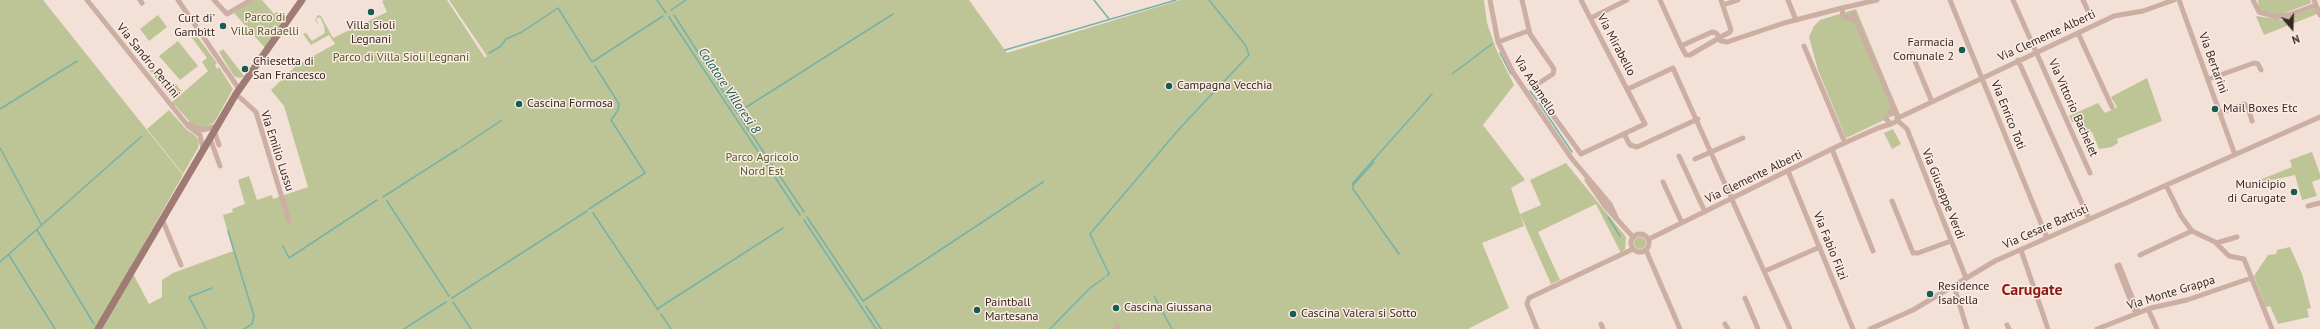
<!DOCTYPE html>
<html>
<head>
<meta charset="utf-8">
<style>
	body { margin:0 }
	#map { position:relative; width:2320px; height:329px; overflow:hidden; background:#f3e1d7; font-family:"PT Sans",sans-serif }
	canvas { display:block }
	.north { position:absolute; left:2272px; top:8px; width:40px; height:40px; -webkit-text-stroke:3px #fbece4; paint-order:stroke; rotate:161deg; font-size:11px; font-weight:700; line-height:16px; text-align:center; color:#372825 }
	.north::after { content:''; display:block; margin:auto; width:14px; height:18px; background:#372825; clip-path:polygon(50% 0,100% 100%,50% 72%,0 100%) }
</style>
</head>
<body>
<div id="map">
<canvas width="2320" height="329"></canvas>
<div class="north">N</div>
</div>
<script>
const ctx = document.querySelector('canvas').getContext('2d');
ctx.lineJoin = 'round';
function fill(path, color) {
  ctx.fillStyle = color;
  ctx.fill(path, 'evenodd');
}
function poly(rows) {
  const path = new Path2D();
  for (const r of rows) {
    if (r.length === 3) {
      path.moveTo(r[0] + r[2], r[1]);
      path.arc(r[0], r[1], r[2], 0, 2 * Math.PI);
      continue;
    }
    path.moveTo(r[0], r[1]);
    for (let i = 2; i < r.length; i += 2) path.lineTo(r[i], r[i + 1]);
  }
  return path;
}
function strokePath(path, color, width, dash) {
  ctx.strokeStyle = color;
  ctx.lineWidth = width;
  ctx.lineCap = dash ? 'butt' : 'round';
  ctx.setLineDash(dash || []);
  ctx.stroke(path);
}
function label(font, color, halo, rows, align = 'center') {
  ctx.font = font + ' "PT Sans",sans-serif';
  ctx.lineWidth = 3;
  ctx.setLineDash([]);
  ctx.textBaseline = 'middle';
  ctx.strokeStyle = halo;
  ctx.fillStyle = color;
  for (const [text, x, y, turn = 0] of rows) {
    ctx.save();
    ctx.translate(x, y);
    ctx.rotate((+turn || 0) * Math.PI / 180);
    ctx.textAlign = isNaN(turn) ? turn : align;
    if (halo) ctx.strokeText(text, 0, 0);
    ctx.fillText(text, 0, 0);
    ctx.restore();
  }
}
fill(poly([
	[0,0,43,0,183,175,130,268,149,304,162,297,162,280,173,273,233,251,223,215,233,212,232,209,245,204,238,180,249,176,257,200,272,195,273,199,308,187,284,106,271,90,297,65,335,44,329,35,311,45,303,34,306,33,312,41,325,33,324,26,320,17,316,19,319,26,315,20,318,15,321,16,333,38,387,12,382,1,384,0,447,0,485,58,487,56,449,0,969,0,1007,53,1180,0,1484,0,1487,23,1496,49,1514,85,1483,125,1525,180,1511,188,1524,226,1482,243,1509,308,1468,329,0,329],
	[254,0,262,0,274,14,277,12,284,18,284,24,266,49,234,13],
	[2258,0,2310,0,2311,3,2280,15,2259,11],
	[2315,8,2317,14,2264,35,2256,16,2282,20],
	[1856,9,1899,113,1846,138,1818,70,1809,37,1814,26,1820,20],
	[158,15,167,27,149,41,140,29],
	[193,31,217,63,215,65,217,69,219,67,233,89,214,123,202,128,189,121,176,106,171,103,208,71,202,62,207,58,189,34],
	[178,41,198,66,180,80,159,56],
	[223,49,244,76,243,77,239,78,234,76,219,52],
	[150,65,168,88,175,83,182,92,173,100,147,67],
	[2147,78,2162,121,2117,139,2118,143,2112,147,2099,149,2092,132,2081,134,2075,121,2072,122,2069,116,2098,103,2105,113,2117,107,2111,97],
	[169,110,187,130,196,136,199,141,198,148,183,174,147,129],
	[1893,129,1901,144,1892,149,1884,133],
	[2312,152,2320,174,2320,179,2312,182,2317,196,2302,200,2295,175,2263,182,2262,179,2292,167,2290,160],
	[1566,163,1626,237,1625,249,1621,253,1596,204,1538,232,1560,280,1551,284,1520,214,1541,205,1530,180],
	[1640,243,6],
	[2290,247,2302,274,2311,308,2307,309,2309,317,2278,324,2270,306,2266,307,2254,276,2268,255,2276,254,2277,250]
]), '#bdc496');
strokePath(poly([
	[657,0,666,13],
	[1094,0,1109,19],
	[671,10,686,0],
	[674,15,737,113,893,14],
	[669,17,800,215],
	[1005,50,1176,0],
	[489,53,501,46,506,39,522,32,558,8,592,62],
	[1500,53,1511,74],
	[592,62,663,16],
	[1452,74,1492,44],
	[1530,91,1537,100],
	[1539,103,1572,152],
	[0,109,77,61],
	[740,117,804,212],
	[0,148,41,224],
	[460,148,502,120],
	[1374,162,1353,185,1353,189,1399,254],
	[1352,184,1432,94],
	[383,197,458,149],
	[387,201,449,296],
	[589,209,645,173,611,120,618,110,619,104,595,66],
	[593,213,658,310],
	[807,217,863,301,1043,182],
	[1608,217,1620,236],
	[804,220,876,329],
	[37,230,94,324],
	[228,231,254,316,252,324,244,329],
	[283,246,289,258,377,200],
	[9,255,55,329],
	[0,262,142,136],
	[1107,276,1109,274,1090,234,1180,128,1249,55,1246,46,1209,0],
	[1154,296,1172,329],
	[452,298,587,211],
	[453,302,471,329],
	[866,306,881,329],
	[657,309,783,228],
	[661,314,671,329],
	[206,329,189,297,212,288],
	[404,329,446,302],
	[1050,329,1090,288,1104,278]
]), '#74b3aa', 1.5);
strokePath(poly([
	[87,0,188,126,200,135,203,149],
	[140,0,142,3],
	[178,0,239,89],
	[214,0,227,14,251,0],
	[1490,0,1498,42,1514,74,1572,159,1610,204,1616,217],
	[1522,0,1530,34,1554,69,1553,74,1533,87],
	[1660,0,1681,46],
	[1721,0,1731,30,1730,32,1719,38,1690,55,1686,55,1681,46,1712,32,1716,33,1717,34,1720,40,1721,41,1727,42,1784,23,1842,8],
	[1788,0,1796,20],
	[1950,0,2047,238],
	[2013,0,2090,173],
	[2083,0,2088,11],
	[2179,0,2235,155],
	[2253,0,2259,12,2277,17,2289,15,2316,5],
	[2314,0,2320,15],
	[1723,5,1738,0],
	[1853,14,1897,114],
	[1591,18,1627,0],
	[1856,21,1843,16,1842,8,1877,0],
	[2078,33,2112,107],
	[1498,42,1528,31],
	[1804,46,1845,143],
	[1912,54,1932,102],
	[2018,60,2089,219],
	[2209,79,2254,63,2258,64,2261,70],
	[1628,89,1673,68,1790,329],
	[1536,92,1581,154,1645,124,1581,0],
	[236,94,256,112,289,221],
	[2220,113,2244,104,2248,107,2252,121],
	[1898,118,2114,16,2143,11,2174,0],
	[1886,119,1891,124,1897,121,1897,114,1889,112],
	[1898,121,1907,129,1966,278],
	[189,124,202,130,217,126],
	[214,130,219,145],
	[1624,134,1630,145,1637,147,1698,119],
	[210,138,220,166],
	[1832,149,1873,251],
	[1679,156,1705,212],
	[1695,159,1743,138],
	[1788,171,1853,329],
	[1587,180,1605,206,1633,237],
	[1663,182,1682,223],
	[2166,185,2181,216,2192,231,2215,242,2229,256,2244,259,2272,329],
	[1892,201,1913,253,1918,253,1951,241],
	[2308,206,2320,203],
	[162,219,181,265],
	[1640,243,9],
	[1649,239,1840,145,1878,128,1891,124],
	[2216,243,2237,237],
	[1646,250,1680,329],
	[2021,250,2048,329],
	[2140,255,2192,231],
	[1765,271,1820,247],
	[1954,286,1967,329],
	[1745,298,1758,329],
	[2148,309,2157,329],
	[2136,314,2117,266,2119,265,2138,312],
	[1601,324,1603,329],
	[1725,324,1728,329],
	[1117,325,1118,329],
	[2007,325,2009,329],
	[1537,329,1527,304,1529,298,1633,249],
	[1870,329,1913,310,1995,261,2320,117],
	[2097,329,2151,308,2187,300,2251,278]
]), '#ccaea2', 5);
strokePath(poly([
	[98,329,236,94,302,0]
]), '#a07b74', 7);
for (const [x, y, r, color] of [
	[371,12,4,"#175c53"],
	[223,26,4,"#175c53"],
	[1962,50,4,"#175c53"],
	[245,69,4,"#175c53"],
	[1169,86,4,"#175c53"],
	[519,104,4,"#175c53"],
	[2215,109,4,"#175c53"],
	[2294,192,4,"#175c53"],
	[1930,294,4,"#175c53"],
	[1116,308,4,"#175c53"],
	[977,310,4,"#175c53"],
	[1293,314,4,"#175c53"]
]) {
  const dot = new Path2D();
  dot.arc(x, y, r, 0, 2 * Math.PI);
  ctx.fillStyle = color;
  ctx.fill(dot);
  strokePath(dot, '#fbece4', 1.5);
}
label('12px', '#4f5727', '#fbece4', [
	["Parco di",265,18],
	["Villa Radaelli",265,32],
	["Parco di Villa Sioli Legnani",401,58],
	["Parco Agricolo",762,158],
	["Nord Est",762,172]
]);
label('12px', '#372825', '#fbece4', [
	["Curt di'",215,19,"right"],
	["Gambìtt",215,33,"right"],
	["Villa Sioli",371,26,"center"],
	["Legnani",371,40,"center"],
	["Farmacia",1954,43,"right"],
	["Comunale 2",1954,57,"right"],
	["Chiesetta di",253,62],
	["San Francesco",253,76],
	["Campagna Vecchia",1177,86],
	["Cascina Formosa",527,104],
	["Mail Boxes Etc",2223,109],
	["Municipio",2286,185,"right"],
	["di Carugate",2286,199,"right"],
	["Residence",1938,287],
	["Isabella",1938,301],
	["Paintball",985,303],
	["Martesana",985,317],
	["Cascina Giussana",1124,308],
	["Cascina Valera si Sotto",1301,314]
], 'left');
label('12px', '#372825', '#fbece4', [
	["Via Clemente Alberti",2047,36,-25],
	["Via Mirabello",1616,45,62],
	["Via Sandro Pertini",148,61,51],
	["Via Bertarini",2213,63,70],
	["Via Adamello",1535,86,57],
	["Via Vittorio Bachelet",2073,108,66],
	["Via Enrico Toti",2008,115,68],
	["Via Emilio Lussu",277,151,72],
	["Via Clemente Alberti",1754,177,-26],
	["Via Giuseppe Verdi",1943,194,68],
	["Via Cesare Battisti",2046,227,-24],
	["Via Fabio Filzi",1830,246,68],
	["Via Monte Grappa",2171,293,-17]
]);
label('italic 13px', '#175c53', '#fbece4', [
	["Colatore Villoresi 8",729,91,56]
]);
label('bold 16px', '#8d1c17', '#fbece4', [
	["Carugate",2032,290]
]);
</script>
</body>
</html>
